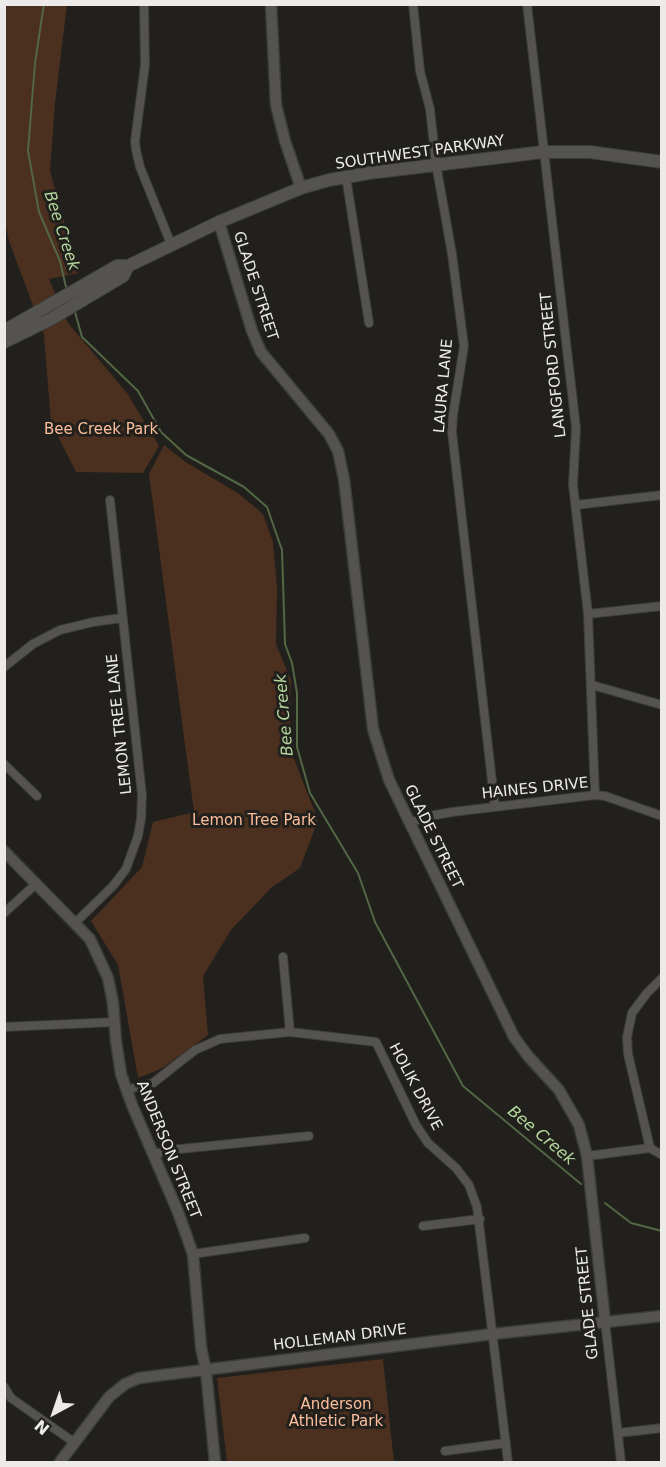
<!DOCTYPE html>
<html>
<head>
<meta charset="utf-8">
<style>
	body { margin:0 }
	#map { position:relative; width:666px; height:1467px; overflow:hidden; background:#21201c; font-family:"DejaVu Sans",sans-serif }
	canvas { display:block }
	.frame { position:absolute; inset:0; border:6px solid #ecebe9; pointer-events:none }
	.north { position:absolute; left:24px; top:1383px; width:60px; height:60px; -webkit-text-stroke:4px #21201c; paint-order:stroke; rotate:220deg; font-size:16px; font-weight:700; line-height:24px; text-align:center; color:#ecebe9 }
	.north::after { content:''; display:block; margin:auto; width:21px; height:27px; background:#ecebe9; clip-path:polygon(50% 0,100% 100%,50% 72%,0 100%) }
</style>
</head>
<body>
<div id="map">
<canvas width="666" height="1467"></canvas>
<div class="frame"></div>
<div class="north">N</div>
</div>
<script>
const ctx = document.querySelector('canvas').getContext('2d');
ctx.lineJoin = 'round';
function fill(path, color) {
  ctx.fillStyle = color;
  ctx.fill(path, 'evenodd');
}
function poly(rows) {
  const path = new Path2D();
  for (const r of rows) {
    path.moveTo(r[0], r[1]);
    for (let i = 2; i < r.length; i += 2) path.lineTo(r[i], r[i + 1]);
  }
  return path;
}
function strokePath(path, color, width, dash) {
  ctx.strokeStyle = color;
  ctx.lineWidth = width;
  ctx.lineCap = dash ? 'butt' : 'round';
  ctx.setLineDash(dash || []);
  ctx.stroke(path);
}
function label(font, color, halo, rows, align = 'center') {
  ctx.font = font + ' "DejaVu Sans",sans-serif';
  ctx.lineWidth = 6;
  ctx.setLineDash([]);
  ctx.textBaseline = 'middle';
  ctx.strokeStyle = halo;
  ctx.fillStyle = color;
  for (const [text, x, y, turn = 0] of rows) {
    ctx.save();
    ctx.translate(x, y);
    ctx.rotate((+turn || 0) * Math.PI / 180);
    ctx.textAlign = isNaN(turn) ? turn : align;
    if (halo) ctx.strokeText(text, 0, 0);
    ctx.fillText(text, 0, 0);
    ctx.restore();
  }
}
fill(poly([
	[4,5,67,5,55,103,50,171,79,273,49,279,68,323,127,393,159,446,143,473,76,472,51,423,44,335,9,241,5,222],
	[164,445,187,463,238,493,263,514,273,542,277,588,276,644,291,680,289,746,318,820,300,868,271,888,231,930,203,976,208,1035,161,1069,138,1078,118,965,91,921,142,867,153,822,194,812,149,474],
	[383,1359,394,1462,227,1462,217,1378]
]), '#4b2f1f');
strokePath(poly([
	[44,4,35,63,28,151,39,212,60,261,66,287],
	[75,312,82,337,138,391,161,432,186,455,244,487,267,507,282,550,285,644,292,663,297,693,297,747,310,793,358,873,375,922,463,1086,581,1184],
	[605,1203,631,1223,662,1231]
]), '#536645', 2);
const minor = poly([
	[144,4,145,65,135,141,136,150,140,167,171,244],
	[413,4,420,71,430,109,436,164,452,254,464,346,453,415,452,432,495,807],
	[527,4,576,428,573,485,588,614,595,795],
	[346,177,369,323],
	[576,505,662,495],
	[588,614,662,606],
	[4,667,33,644,60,630,93,622,122,618],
	[592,685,662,705],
	[4,764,37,796],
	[409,823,430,816,452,812,595,795,605,796,662,816],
	[4,913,37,883],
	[76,922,113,886,126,869,138,836,141,819,142,795,110,500],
	[283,957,290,1032],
	[4,1027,115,1022],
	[126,1090,153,1083,195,1050,220,1039,290,1032,376,1042,416,1125,428,1143,456,1168,469,1185,477,1207,508,1462],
	[650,1148,628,1054,627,1037,632,1013,647,993,662,978],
	[153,1154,180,1149,309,1136],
	[587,1156,650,1148,662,1155],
	[423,1226,480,1219],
	[193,1254,305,1238],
	[605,1321,621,1462],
	[4,1387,11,1398,75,1443],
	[618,1433,662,1428],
	[445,1451,506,1443]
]);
const tertiary = poly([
	[271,4,276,105,285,141,301,188],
	[219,222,252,331,261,352,329,434,338,451,344,479,373,729,389,780,514,1037,528,1056,559,1090,579,1125,587,1156,605,1321],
	[4,851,90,939,108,978,113,1003,116,1041,121,1074,132,1105,178,1212,193,1254,201,1347,206,1371,215,1462],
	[60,1462,109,1397,125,1384,139,1378,493,1334,662,1316]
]);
const secondary = poly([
	[4,331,117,266,128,266,219,222,301,188,329,180,369,173,543,152,590,152,662,162],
	[4,342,51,319,123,276,128,266]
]);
strokePath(minor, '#3c3c39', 10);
strokePath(tertiary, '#3c3c39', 13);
strokePath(secondary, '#3c3c39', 14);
strokePath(minor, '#55534f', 8);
strokePath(tertiary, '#55534f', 10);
strokePath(secondary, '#55534f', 12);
label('15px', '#ecebe9', '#21201c', [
	["SOUTHWEST PARKWAY",420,153,-8],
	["GLADE STREET",255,286,72],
	["LANGFORD STREET",554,365,-96],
	["LAURA LANE",444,386,-85],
	["LEMON TREE LANE",120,724,-96],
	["HAINES DRIVE",535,789,-6],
	["GLADE STREET",433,837,64],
	["HOLIK DRIVE",415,1087,62],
	["ANDERSON STREET",168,1150,68],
	["GLADE STREET",588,1303,-96],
	["HOLLEMAN DRIVE",340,1338,-7]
]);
label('15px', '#fcbe9b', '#21201c', [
	["Bee Creek Park",101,430],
	["Lemon Tree Park",254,821],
	["Anderson",336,1405],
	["Athletic Park",336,1422]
]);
label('italic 16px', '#b5d79d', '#21201c', [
	["Bee Creek",61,231,72],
	["Bee Creek",285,715,-95],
	["Bee Creek",541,1136,40]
]);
</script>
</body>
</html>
